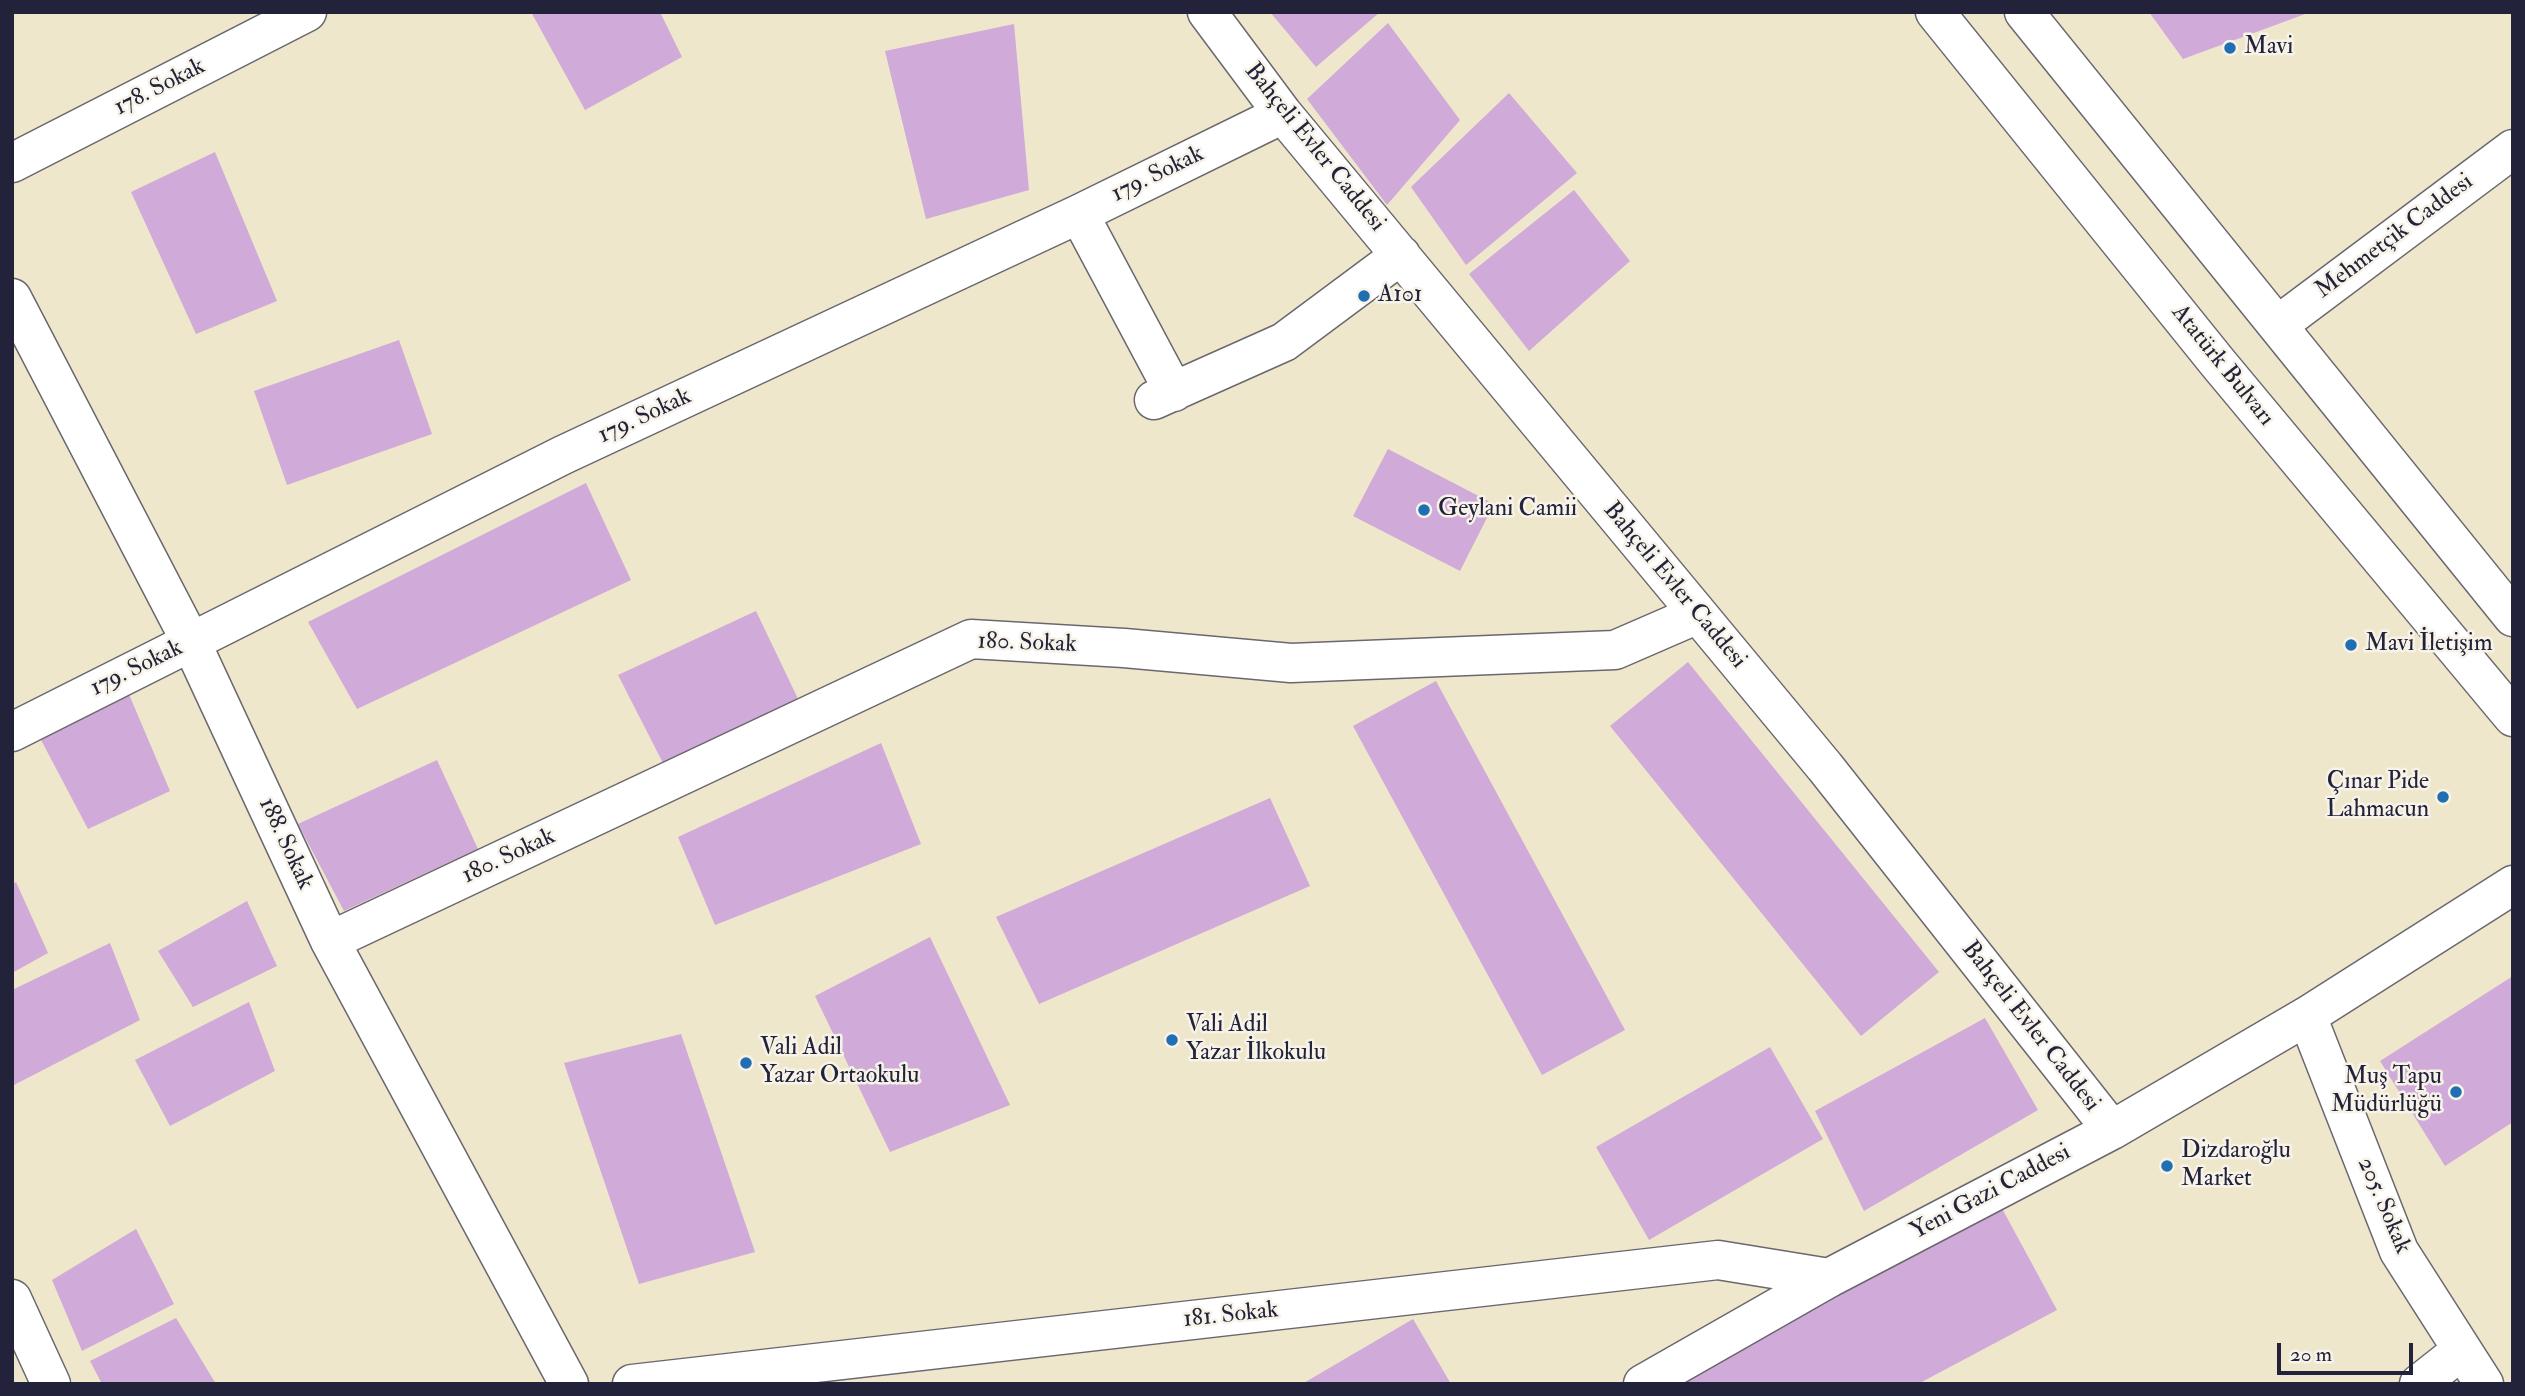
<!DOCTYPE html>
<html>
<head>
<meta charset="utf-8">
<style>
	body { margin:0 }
	#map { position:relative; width:2525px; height:1396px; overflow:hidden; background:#efe7cc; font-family:"IM FELL Double Pica",serif }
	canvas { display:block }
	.frame { position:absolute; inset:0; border:14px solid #22223b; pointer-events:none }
	.scale { position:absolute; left:2277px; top:1343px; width:136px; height:32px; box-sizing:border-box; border:4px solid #22223b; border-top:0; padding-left:9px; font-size:21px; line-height:24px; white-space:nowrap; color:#22223b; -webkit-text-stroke:5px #f7f3e8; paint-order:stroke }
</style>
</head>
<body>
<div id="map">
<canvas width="2525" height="1396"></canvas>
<div class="frame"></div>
<div class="scale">20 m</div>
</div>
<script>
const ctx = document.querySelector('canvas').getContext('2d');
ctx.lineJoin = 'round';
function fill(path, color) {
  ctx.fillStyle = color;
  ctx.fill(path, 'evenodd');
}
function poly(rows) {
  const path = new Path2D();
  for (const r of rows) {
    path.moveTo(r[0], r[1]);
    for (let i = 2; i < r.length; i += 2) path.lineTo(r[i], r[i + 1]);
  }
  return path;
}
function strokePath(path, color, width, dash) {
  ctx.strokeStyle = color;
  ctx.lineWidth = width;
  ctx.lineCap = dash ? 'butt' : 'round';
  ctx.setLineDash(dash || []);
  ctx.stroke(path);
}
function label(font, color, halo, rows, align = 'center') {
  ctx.font = font + ' "IM FELL Double Pica",serif';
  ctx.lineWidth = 5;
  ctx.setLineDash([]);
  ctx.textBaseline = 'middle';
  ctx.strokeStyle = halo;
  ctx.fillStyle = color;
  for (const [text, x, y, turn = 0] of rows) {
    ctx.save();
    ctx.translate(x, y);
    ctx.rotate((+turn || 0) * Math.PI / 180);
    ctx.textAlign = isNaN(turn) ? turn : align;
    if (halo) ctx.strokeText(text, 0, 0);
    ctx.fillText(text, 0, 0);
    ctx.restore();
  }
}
fill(poly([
	[531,12,660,12,682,57,585,110],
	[1270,12,1380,12,1316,67],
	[2149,12,2308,12,2308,13,2183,59],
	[1388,23,1460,120,1387,205,1307,99],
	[1014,24,1029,190,926,219,885,51],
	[1509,93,1577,173,1466,265,1411,187],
	[215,152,277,301,196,334,131,192],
	[1574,190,1630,261,1529,351,1469,274],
	[399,340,432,434,287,485,254,391],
	[1388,449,1494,504,1460,571,1353,516],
	[586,483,631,580,357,709,308,622],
	[756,611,800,703,664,765,618,675],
	[1688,662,1939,972,1861,1036,1610,726],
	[1436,681,1625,1030,1542,1075,1353,726],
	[128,692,170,791,88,829,40,738],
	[881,743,921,844,715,925,678,837],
	[437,760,478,849,344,911,298,824],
	[1270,798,1310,886,1039,1004,996,917],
	[16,882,48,953,12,973,12,884],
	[247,901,277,966,193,1007,158,951],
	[930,937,1010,1105,890,1152,815,996],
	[110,943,140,1020,12,1086,12,990],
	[2513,976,2513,1122,2445,1166,2380,1061],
	[249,1002,275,1071,170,1126,135,1060],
	[1985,1018,2038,1110,1864,1211,1815,1111],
	[681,1034,755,1252,639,1284,564,1063],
	[1770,1047,1823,1139,1649,1240,1596,1147],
	[1998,1201,2057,1310,1918,1384,1655,1384],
	[136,1229,174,1304,82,1351,52,1280],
	[176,1318,216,1384,102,1384,90,1361],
	[1413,1319,1451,1384,1302,1384]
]), '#d0aad8');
const minor = poly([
	[1207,12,1283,114,1825,767,2112,1130],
	[12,163,307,12],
	[1079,214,1174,392],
	[12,298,191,642,330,941,569,1384],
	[2278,325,2513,149],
	[1154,400,1284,342,1401,255],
	[12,732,563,455,1079,214,1283,114],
	[330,941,971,639,1124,648,1291,663,1615,650,1698,614],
	[2307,1016,2399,1251,2484,1384],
	[632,1384,1718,1260,1829,1278],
	[1643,1384,1829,1278,2112,1130,2307,1016,2513,885],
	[2419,1384,2462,1350]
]);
const tertiary = poly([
	[12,1299,51,1384]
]);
const secondary = poly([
	[1935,12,2218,363,2513,717],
	[2024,12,2513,617]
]);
strokePath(minor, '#6a676e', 41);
strokePath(tertiary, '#6a676e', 41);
strokePath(secondary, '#6a676e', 41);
strokePath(minor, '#fff', 38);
strokePath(tertiary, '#fff', 38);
strokePath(secondary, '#fff', 38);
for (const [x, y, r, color] of [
	[2230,48,7,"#1f6fb2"],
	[1364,296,7,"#1f6fb2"],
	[1424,510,7,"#1f6fb2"],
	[2351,645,7,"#1f6fb2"],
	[2443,797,7,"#1f6fb2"],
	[1172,1040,7,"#1f6fb2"],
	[746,1063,7,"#1f6fb2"],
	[2456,1092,7,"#1f6fb2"],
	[2167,1166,7,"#1f6fb2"]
]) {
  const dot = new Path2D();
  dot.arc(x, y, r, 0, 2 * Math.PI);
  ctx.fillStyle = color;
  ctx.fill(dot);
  strokePath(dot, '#f7f3e8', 2.5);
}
label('24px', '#22223b', '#f7f3e8', [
	["Mavi",2244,48],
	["A101",1378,296],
	["Geylani Camii",1438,510],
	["Mavi İletişim",2365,645],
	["Çınar Pide",2429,783,"right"],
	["Lahmacun",2429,811,"right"],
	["Vali Adil",1186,1026],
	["Yazar İlkokulu",1186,1054],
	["Vali Adil",760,1049],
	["Yazar Ortaokulu",760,1077],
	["Muş Tapu",2442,1078,"right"],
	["Müdürlüğü",2442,1106,"right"],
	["Dizdaroğlu",2181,1152],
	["Market",2181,1180]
], 'left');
label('24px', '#22223b', '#f7f3e8', [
	["178. Sokak",160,88,-27],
	["Bahçeli Evler Caddesi",1314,148,51],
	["179. Sokak",1158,175,-26],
	["Mehmetçik Caddesi",2395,237,-37],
	["Atatürk Bulvarı",2222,366,51],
	["179. Sokak",645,417,-25],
	["Bahçeli Evler Caddesi",1674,586,50],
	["180. Sokak",1027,644,2],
	["179. Sokak",137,669,-26],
	["188. Sokak",285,844,65],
	["180. Sokak",509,857,-25],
	["Bahçeli Evler Caddesi",2030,1027,52],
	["Yeni Gazi Caddesi",1991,1193,-28],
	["205. Sokak",2383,1206,67],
	["181. Sokak",1231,1316,-6]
]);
</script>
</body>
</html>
